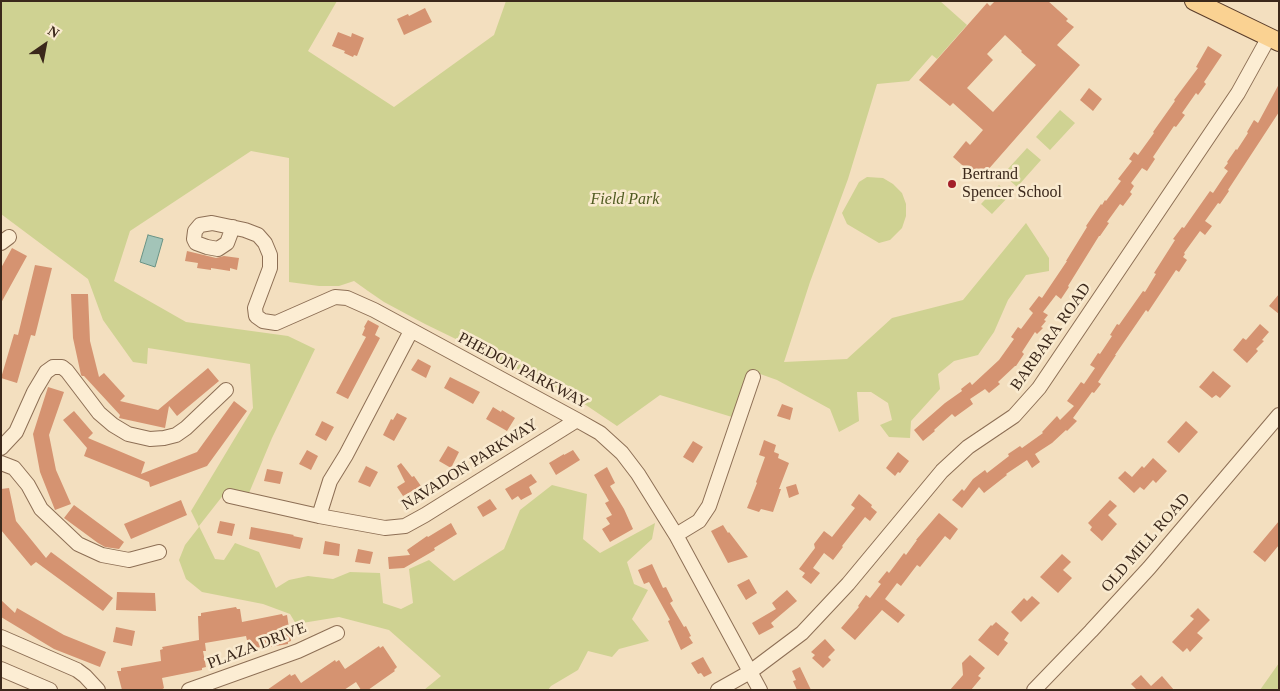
<!DOCTYPE html>
<html>
<head>
<meta charset="utf-8">
<style>
	body { margin:0 }
	#map { position:relative; width:1280px; height:691px; overflow:hidden; background:#f3dfbf; font-family:Georgia,serif }
	canvas { display:block }
	.frame { position:absolute; inset:0; border:2px solid #3b281b; pointer-events:none }
	.north { position:absolute; left:20px; top:20px; width:50px; height:50px; -webkit-text-stroke:4px #f9eacf; paint-order:stroke; rotate:33deg; font-size:14px; font-weight:700; line-height:20px; text-align:center; color:#3b281b }
	.north::after { content:''; display:block; margin:auto; width:18px; height:22px; background:#3b281b; clip-path:polygon(50% 0,100% 100%,50% 72%,0 100%) }
</style>
</head>
<body>
<div id="map">
<canvas width="1280" height="691"></canvas>
<div class="frame"></div>
<div class="north">N</div>
</div>
<script>
const ctx = document.querySelector('canvas').getContext('2d');
ctx.lineJoin = 'round';
function fill(path, color) {
  ctx.fillStyle = color;
  ctx.fill(path, 'evenodd');
}
function poly(rows) {
  const path = new Path2D();
  for (const r of rows) {
    path.moveTo(r[0], r[1]);
    for (let i = 2; i < r.length; i += 2) path.lineTo(r[i], r[i + 1]);
  }
  return path;
}
function strokePath(path, color, width, dash) {
  ctx.strokeStyle = color;
  ctx.lineWidth = width;
  ctx.lineCap = dash ? 'butt' : 'round';
  ctx.setLineDash(dash || []);
  ctx.stroke(path);
}
function label(font, color, halo, rows, align = 'center') {
  ctx.font = font + ' Georgia,serif';
  ctx.lineWidth = 5;
  ctx.setLineDash([]);
  ctx.textBaseline = 'middle';
  ctx.strokeStyle = halo;
  ctx.fillStyle = color;
  for (const [text, x, y, turn = 0] of rows) {
    ctx.save();
    ctx.translate(x, y);
    ctx.rotate((+turn || 0) * Math.PI / 180);
    ctx.textAlign = isNaN(turn) ? turn : align;
    if (halo) ctx.strokeText(text, 0, 0);
    ctx.fillText(text, 0, 0);
    ctx.restore();
  }
}
fill(poly([
	[1,1,337,1,308,51,394,107,494,35,506,1,940,1,967,25,937,59,932,55,909,81,877,84,848,179,810,282,784,362,847,359,892,318,963,300,1026,223,1049,258,1049,271,1026,275,1008,300,994,332,978,355,954,361,938,374,940,389,911,421,910,438,889,437,880,425,892,420,888,403,871,392,857,392,859,421,839,432,830,409,777,380,749,370,732,417,660,395,617,426,571,395,425,324,384,302,368,291,354,281,339,286,319,286,289,282,289,158,251,151,130,231,114,281,186,322,288,336,315,349,272,438,249,493,228,489,199,526,215,559,224,560,235,543,259,552,276,588,289,580,308,576,333,579,350,572,380,573,383,603,401,609,413,603,409,569,429,560,454,581,504,549,520,510,552,485,587,494,583,539,600,553,655,523,652,539,627,562,634,584,648,590,632,619,649,641,619,649,612,657,588,651,578,670,551,686,548,690,424,690,441,676,389,630,339,617,296,624,290,614,263,604,202,592,186,579,179,560,185,545,199,527,191,511,253,408,250,364,148,348,147,364,133,362,103,320,88,279,1,214],
	[1060,110,1075,123,1050,150,1036,137],
	[1027,148,1041,160,1017,187,1006,177,1006,171],
	[867,177,883,178,893,184,902,193,906,204,906,216,902,228,890,240,879,243,847,224,842,213,859,182],
	[999,185,1010,195,992,214,981,204],
	[1279,663,1279,690,1260,690]
]), '#cfd292');
const water = poly([
	[148,235,163,239,155,267,140,262,148,235]
]);
fill(water, '#a3c4b8');
strokePath(water, '#699385', 1);
fill(poly([
	[995,1,1048,1,1068,19,1066,21,1074,27,1057,45,1080,65,979,180,953,157,966,141,970,145,983,130,953,103,950,106,919,80,987,3,990,6],
	[1005,35,1022,51,1021,52,1036,65,993,112,967,88,993,60,987,54],
	[425,8,432,22,404,35,397,19,408,14,409,16],
	[338,32,351,37,352,33,364,38,357,56,354,55,353,57,344,53,345,51,332,46],
	[1208,46,1222,55,1204,82,1206,84,1198,95,1196,93,1182,113,1185,115,1176,127,1174,126,1153,157,1155,159,1147,171,1142,168,1131,183,1134,186,1130,192,1132,194,1123,206,1120,204,1107,222,1109,223,1100,236,1099,236,1068,286,1069,287,1061,299,1056,295,1043,312,1048,315,1044,320,1046,321,1041,327,1043,328,1037,334,1035,332,1022,352,1024,354,1016,366,1015,366,998,382,1000,384,989,393,985,389,970,399,973,404,955,417,952,414,934,430,935,431,923,441,914,430,945,403,962,391,961,389,970,382,972,385,999,360,1014,339,1011,337,1018,327,1021,329,1033,313,1029,309,1039,296,1042,298,1067,261,1066,261,1087,227,1086,226,1101,204,1102,205,1105,200,1106,201,1121,181,1118,179,1132,161,1129,159,1134,152,1138,155,1154,133,1153,132,1175,101,1174,100,1198,68,1196,67],
	[1279,84,1279,112,1228,190,1229,191,1220,204,1218,203,1205,221,1212,226,1205,235,1200,231,1184,253,1185,254,1183,257,1187,260,1179,272,1176,270,1148,312,1146,310,1115,355,1116,355,1098,382,1101,384,1094,393,1092,392,1073,418,1077,421,1067,431,1066,430,1052,443,1035,454,1040,462,1032,468,1027,460,1006,474,1007,475,984,493,979,487,962,508,952,500,962,489,964,491,973,479,985,470,987,473,1009,456,1008,454,1020,446,1022,448,1043,433,1042,432,1057,416,1060,420,1074,406,1067,401,1081,382,1084,384,1095,368,1090,365,1098,353,1100,354,1112,336,1110,335,1117,324,1119,325,1143,291,1145,292,1156,274,1154,273,1175,240,1173,239,1182,227,1184,228,1210,191,1213,193,1223,178,1228,171,1224,168,1228,163,1227,162,1236,149,1237,150,1248,133,1247,132,1254,120,1258,123],
	[1089,88,1102,99,1093,111,1080,100],
	[12,248,27,256,1,303,1,268],
	[187,251,216,258,224,256,239,258,237,270,230,268,230,271,211,268,211,270,197,268,198,263,185,261],
	[35,265,52,268,35,336,31,335,17,383,1,378,14,334,18,335],
	[71,294,88,294,90,341,99,377,104,373,125,396,120,401,158,410,208,368,219,381,177,416,169,406,165,428,119,418,120,415,84,376,82,376,81,375,73,338],
	[1279,294,1279,314,1269,306],
	[368,320,379,326,375,335,380,338,348,399,336,393,366,337,362,335,365,328,364,327],
	[1260,324,1269,332,1262,340,1264,341,1256,349,1258,351,1247,363,1233,350,1243,338,1246,340],
	[418,359,431,366,426,378,411,370],
	[1213,371,1231,386,1220,398,1216,395,1212,398,1199,387],
	[450,377,480,392,473,404,444,388],
	[48,387,64,392,49,435,56,470,71,504,55,510,40,472,33,434],
	[234,401,247,411,207,466,150,487,149,482,84,456,87,448,63,420,74,411,93,433,88,438,145,462,141,474,197,452],
	[782,404,793,408,790,420,777,416],
	[493,407,501,412,502,410,515,418,507,431,486,419],
	[397,413,407,418,394,441,383,435,391,419,393,420],
	[322,421,334,427,326,441,315,435],
	[1186,421,1198,432,1179,453,1167,442],
	[764,440,776,445,774,452,779,454,778,458,789,463,779,489,781,489,773,512,761,509,759,512,747,508,757,483,756,482,765,457,759,455],
	[693,441,703,447,693,463,683,457],
	[448,446,459,452,451,468,439,461],
	[307,450,318,456,311,470,299,464],
	[573,450,580,460,556,475,549,463,564,454,564,455],
	[898,452,909,461,900,473,898,472,895,476,886,468],
	[1153,458,1167,471,1156,483,1153,480,1144,490,1140,487,1134,493,1118,478,1125,471,1132,477,1142,466,1144,468],
	[401,463,412,477,414,476,421,486,403,496,397,487,405,482,397,466],
	[366,466,378,472,370,487,358,482],
	[607,467,615,483,610,486,624,509,633,529,610,542,602,529,610,524,606,518,612,515,605,503,609,501,594,475],
	[267,469,283,472,280,484,264,481],
	[531,474,537,482,529,487,532,494,521,500,518,496,512,500,505,489],
	[796,484,799,494,789,498,786,487],
	[9,488,16,521,46,558,51,552,113,598,103,611,36,562,31,566,1,530,1,489],
	[859,494,872,505,871,507,877,512,870,521,865,517,842,546,843,547,833,560,824,553,813,568,820,573,811,584,802,577,805,573,799,569,815,548,814,544,824,531,832,537,855,508,851,505],
	[490,499,497,509,483,517,477,507],
	[181,500,187,515,131,539,124,524],
	[1110,500,1117,506,1108,515,1117,524,1102,541,1090,530,1092,527,1088,523],
	[74,505,124,542,119,549,105,547,98,543,64,518],
	[939,513,958,529,950,540,945,536,920,567,917,565,901,586,897,583,885,599,905,615,898,623,882,610,855,640,841,628,859,607,858,606,866,595,870,598,881,584,878,582,887,571,889,573,904,553,906,555,917,540,916,540],
	[220,521,235,524,232,536,217,533],
	[1279,521,1279,545,1265,562,1253,552],
	[451,523,457,534,434,548,435,550,404,568,389,569,388,557,410,555,407,550,427,536,428,537],
	[723,525,728,533,729,532,748,557,728,563,711,531],
	[251,527,294,535,293,536,303,538,300,549,249,539],
	[325,541,340,544,339,556,323,554],
	[358,549,373,552,370,564,355,562],
	[1062,554,1071,562,1063,570,1072,578,1058,593,1040,577],
	[652,564,663,588,666,587,673,601,670,603,684,627,686,626,691,636,689,637,693,643,681,650,668,621,670,620,649,582,644,584,638,570],
	[749,579,757,593,746,600,737,585],
	[787,590,797,601,771,623,774,627,759,635,752,623,776,609,772,603],
	[117,592,155,593,156,611,116,610],
	[1032,596,1040,603,1021,622,1011,612,1024,598,1027,601],
	[1,600,15,613,17,608,64,635,106,652,100,667,54,649,1,617],
	[236,607,237,609,240,609,242,622,282,614,283,616,287,615,291,641,288,642,288,644,253,650,253,648,249,649,246,636,205,643,206,651,203,651,206,667,202,668,202,670,162,678,164,688,161,690,122,690,117,671,121,671,121,668,161,661,160,650,163,649,162,647,199,640,198,616,201,616,201,613],
	[1198,608,1210,620,1197,633,1203,638,1190,652,1187,648,1183,652,1172,642,1194,619,1190,616],
	[996,622,1009,633,1004,640,1008,643,998,656,978,640,991,625,992,626],
	[116,627,135,631,132,646,113,642],
	[825,639,835,650,828,657,831,660,823,668,812,658,815,655,811,652],
	[379,646,380,648,383,646,397,667,394,670,395,671,368,690,361,690,356,682,344,690,267,690,290,674,291,676,295,674,301,683,335,660,336,662,339,660,345,669],
	[970,655,985,668,978,676,981,678,971,690,950,690,963,675,962,663],
	[703,657,712,673,704,677,701,673,698,674,691,663],
	[800,667,811,690,797,690,793,681,796,680,792,671],
	[1141,675,1151,686,1162,676,1174,690,1137,690,1131,684]
]), '#d59371');
const minor = poly([
	[233,227,227,243,218,249,207,247,196,243,194,239,195,231,200,225,212,223,245,230,258,235,265,243,270,255,270,268,255,308,256,316,263,321,276,323,335,297,347,298,374,310,577,420,600,433,622,453,638,474,676,535,760,690],
	[1,243,9,237],
	[1,448,16,432,34,392,46,372,53,367,62,367,67,371,99,413,113,425,128,434,150,439,164,438,176,435,186,428,226,390],
	[1,463,14,468,28,485,41,509,78,544,102,555,129,560,159,552],
	[230,496,319,516,385,528,405,526,425,515,577,420],
	[319,516,330,481,346,455,411,331],
	[676,535,699,521,709,506,753,377],
	[1,637,77,670,85,676,98,690],
	[1,669,50,690],
	[189,690,298,651,337,633],
	[718,690,750,672,802,633,848,584,942,471,968,447,1014,416,1039,388,1238,93,1269,37],
	[1034,690,1091,631,1149,568,1279,415]
]);
const major = poly([
	[1194,1,1279,42]
]);
strokePath(minor, '#8d6f55', 16);
strokePath(major, '#5a3d2a', 20);
strokePath(minor, '#fcedd3', 14);
strokePath(major, '#fad292', 18);
for (const [x, y, r, color] of [
	[952,184,5,"#a31f29"]
]) {
  const dot = new Path2D();
  dot.arc(x, y, r, 0, 2 * Math.PI);
  ctx.fillStyle = color;
  ctx.fill(dot);
  strokePath(dot, '#f9eacf', 2);
}
label('16px', '#3b281b', '#f9eacf', [
	["Bertrand",962,175],
	["Spencer School",962,193]
], 'left');
label('italic 16px', '#4f5a20', '#f9eacf', [
	["Field Park",625,200]
]);
label('16px', '#3b281b', '#f9eacf', [
	["BARBARA ROAD",1051,337,-55],
	["PHEDON PARKWAY",523,371,28],
	["NAVADON PARKWAY",470,465,-32],
	["OLD MILL ROAD",1146,543,-49],
	["PLAZA DRIVE",257,646,-21]
]);
</script>
</body>
</html>
